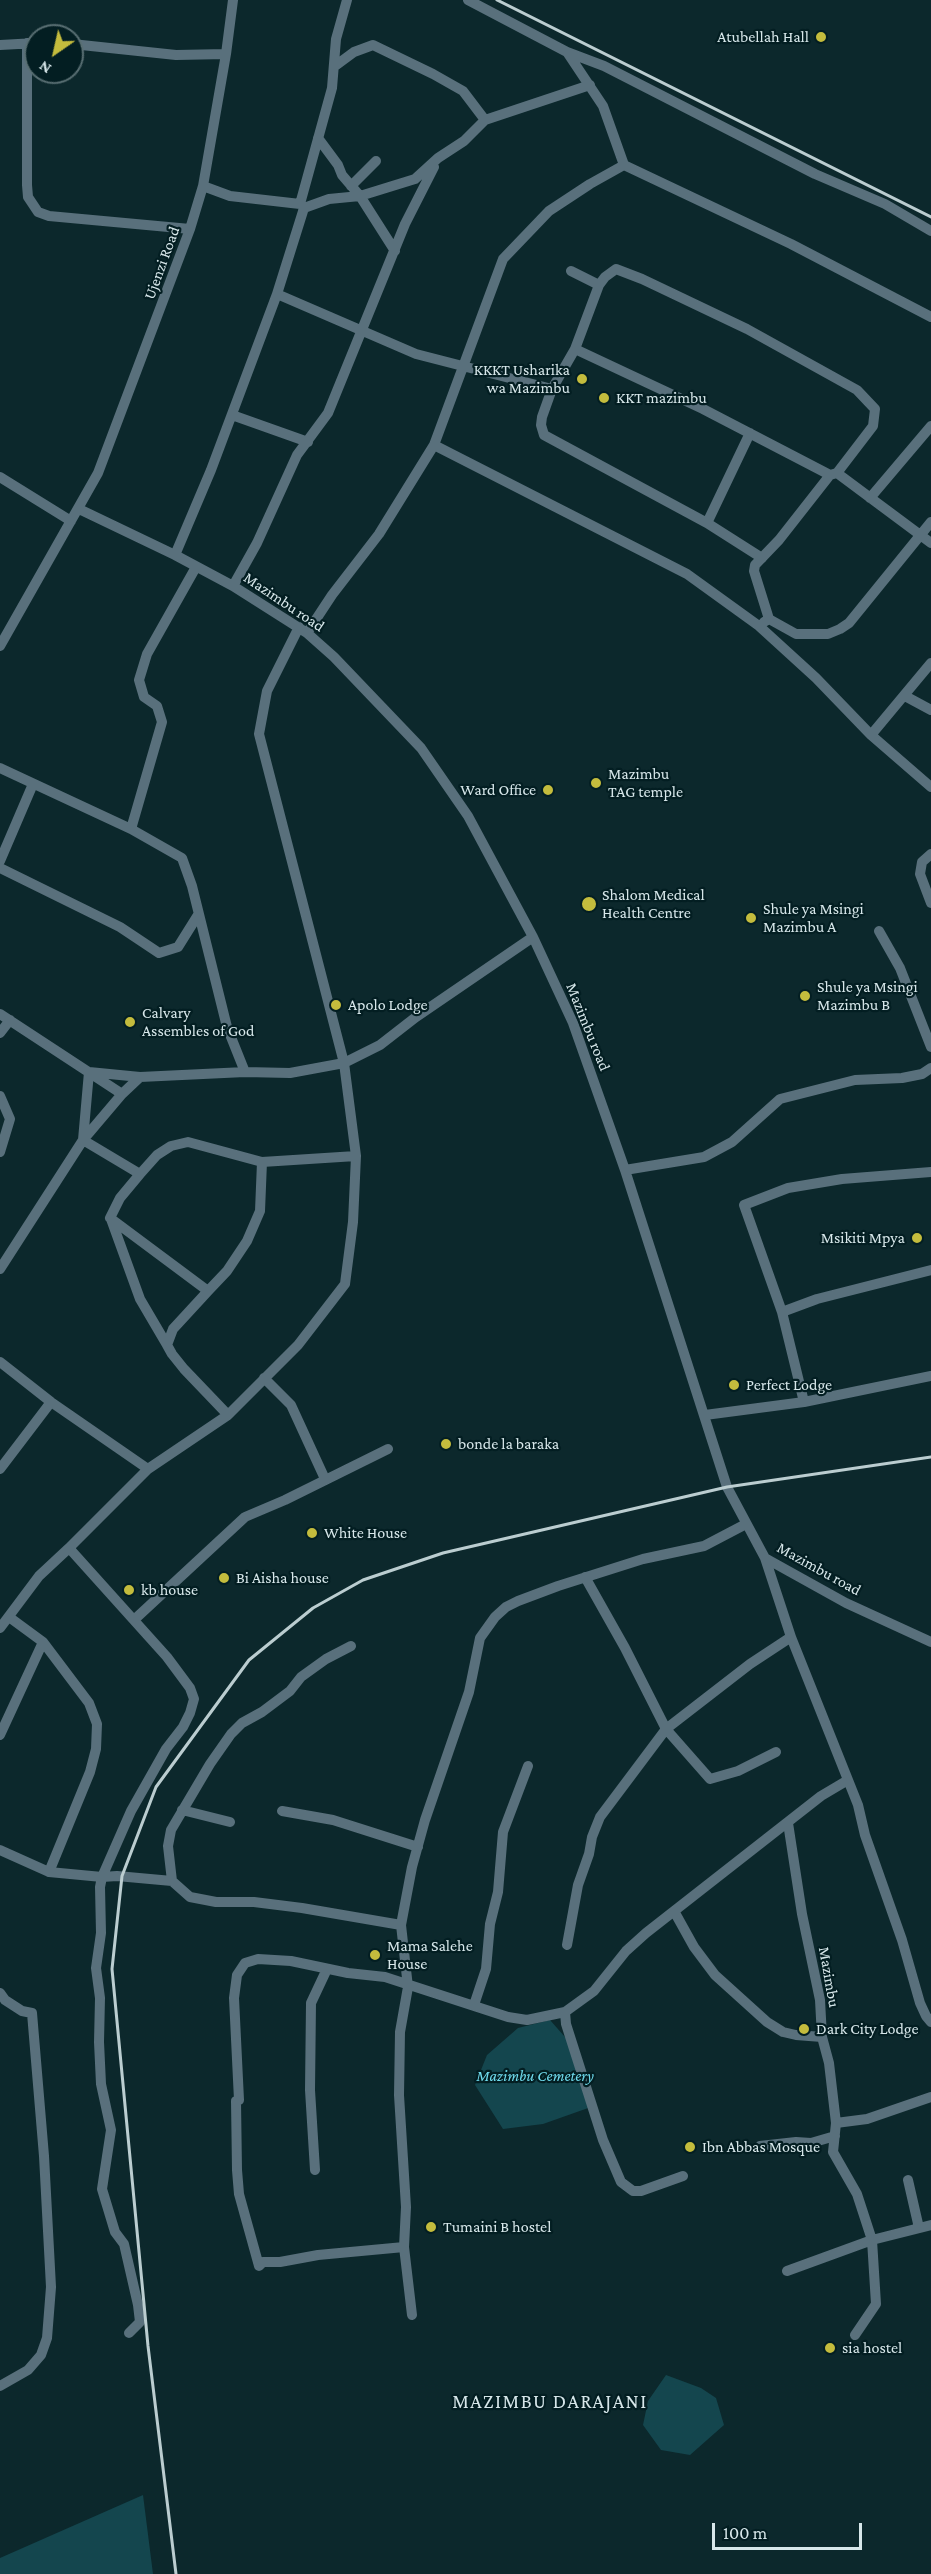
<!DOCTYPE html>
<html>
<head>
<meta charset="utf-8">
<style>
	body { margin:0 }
	#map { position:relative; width:931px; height:2574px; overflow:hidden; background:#0c282c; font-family:"Crimson Pro",serif }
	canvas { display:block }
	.north { position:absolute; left:24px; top:24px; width:60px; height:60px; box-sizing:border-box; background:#031e22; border:2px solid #586e72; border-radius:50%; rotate:214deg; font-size:16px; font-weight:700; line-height:24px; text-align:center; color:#d7e7ea }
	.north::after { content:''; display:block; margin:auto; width:21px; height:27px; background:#c4bc3d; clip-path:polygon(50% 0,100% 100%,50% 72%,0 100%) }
	.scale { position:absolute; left:712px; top:2523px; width:150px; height:27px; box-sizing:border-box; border:3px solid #d7e7ea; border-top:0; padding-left:8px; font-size:18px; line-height:21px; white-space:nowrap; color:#d7e7ea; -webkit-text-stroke:4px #031e22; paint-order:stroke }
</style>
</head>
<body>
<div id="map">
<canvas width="931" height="2574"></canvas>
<div class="north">N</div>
<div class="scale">100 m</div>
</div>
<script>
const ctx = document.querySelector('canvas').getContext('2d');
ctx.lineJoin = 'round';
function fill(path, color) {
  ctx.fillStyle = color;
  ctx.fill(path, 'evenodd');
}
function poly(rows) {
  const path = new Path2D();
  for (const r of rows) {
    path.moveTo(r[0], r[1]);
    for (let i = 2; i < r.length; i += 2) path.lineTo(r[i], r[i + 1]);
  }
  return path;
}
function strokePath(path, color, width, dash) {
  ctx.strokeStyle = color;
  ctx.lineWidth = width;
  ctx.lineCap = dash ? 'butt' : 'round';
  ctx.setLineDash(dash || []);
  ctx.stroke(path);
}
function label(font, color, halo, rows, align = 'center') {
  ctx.font = font + ' "Crimson Pro",serif';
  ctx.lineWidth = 4.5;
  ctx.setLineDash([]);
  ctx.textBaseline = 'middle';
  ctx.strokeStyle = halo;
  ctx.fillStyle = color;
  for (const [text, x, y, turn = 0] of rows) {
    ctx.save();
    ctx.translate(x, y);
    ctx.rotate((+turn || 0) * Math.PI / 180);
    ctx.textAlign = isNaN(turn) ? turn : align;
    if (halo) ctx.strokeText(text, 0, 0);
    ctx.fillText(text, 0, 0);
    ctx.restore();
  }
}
fill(poly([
	[550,2020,579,2053,591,2107,543,2124,503,2129,475,2085,487,2055,518,2028],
	[666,2375,701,2388,716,2398,724,2425,690,2455,661,2450,643,2425,648,2401],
	[143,2495,153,2574,0,2574,0,2558]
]), '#14464e');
strokePath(poly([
	[468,0,567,52,603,106,624,165],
	[27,43,27,185,28,197,38,212,49,216,190,229],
	[72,44,176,55,226,54],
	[0,45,36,43],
	[567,52,604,66,815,174,885,204,931,231],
	[335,66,354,52,373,45,433,74,463,91,485,120],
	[318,138,338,165,342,175,360,196,395,251],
	[203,186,230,196,300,204],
	[351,186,376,161],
	[304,208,300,204,332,88,336,39,347,0],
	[571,271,599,285],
	[575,349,703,409,830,475,837,473,931,543],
	[552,389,416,354,277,294,304,208,329,199,360,196,415,179,438,158,464,141,485,120,590,85],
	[232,415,308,442],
	[434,445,687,574,759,626,816,678,871,735,931,787],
	[0,477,71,521],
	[870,498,931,426],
	[79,509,175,555,233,586,307,633,334,657,421,748,468,816,533,937,573,1023,625,1170,727,1487,765,1558,846,1603,931,1642],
	[707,523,750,433],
	[175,555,211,470,277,294],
	[762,558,707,523,544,435,541,425,542,417,552,389,575,349,599,285,605,277,616,269,642,279,747,329,857,390,875,409,873,426,837,473],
	[233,586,257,543,297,455,328,413,405,224,434,167],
	[769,619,796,634,828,634,840,629,849,623,931,522],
	[764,622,769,619,754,571,755,565,779,540,830,475],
	[307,633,332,595,379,534,434,445,503,259,549,211,590,184,624,165,791,244,931,317],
	[0,646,98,473,190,229,203,186,226,54,233,0],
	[905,696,931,710],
	[871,735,931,663],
	[0,768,131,829,182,858,192,886,227,1027,245,1072],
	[131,829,162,722,157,706,144,697,139,680,147,654,196,567],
	[931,854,922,862,920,874,931,903],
	[0,861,33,784],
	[0,868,120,927,159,953,178,947,198,915],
	[879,931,900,968,931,1047],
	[0,1014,122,1094],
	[0,1033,10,1020],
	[140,1077,89,1072,83,1140,140,1174],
	[0,1096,10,1119,0,1152],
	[262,1162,260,1211,247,1241,227,1271,208,1291,110,1218,120,1198,140,1174,157,1155,171,1146,188,1142,262,1162,356,1156],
	[625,1170,704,1157,732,1142,780,1099,855,1080,902,1078,922,1074,931,1068],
	[111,1219,140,1299,167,1345],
	[0,1269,83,1140,122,1094,140,1077,245,1072,290,1073,344,1063,380,1045,416,1017,533,937],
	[208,1291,173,1329,167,1345,172,1354,184,1369,228,1415],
	[782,1312,817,1299,931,1270],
	[0,1362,51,1402,148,1469],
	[264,1378,291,1405,325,1479],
	[804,1402,782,1312,744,1205,788,1188,842,1179,931,1172],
	[705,1415,804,1402,931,1376],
	[0,1469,51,1402],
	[765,1558,791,1637,858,1805,865,1835,902,1940,920,2003,926,2016,931,2022],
	[585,1577,625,1648,666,1729,710,1779,738,1771,776,1752],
	[9,1617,43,1642,89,1703,97,1724,96,1749,90,1772,49,1872],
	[135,1619,245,1517,285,1500,388,1449],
	[0,1628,39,1576,69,1548],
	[0,1735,43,1642],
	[182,1810,230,1822],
	[282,1811,333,1820,418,1847],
	[788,1823,802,1914,820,2000,822,2037,829,2063,836,2123,833,2152,857,2194,872,2240,931,2225],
	[0,1850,49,1872,102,1877,117,1876,172,1881,190,1897,216,1902,254,1902,302,1908,401,1925],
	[172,1881,168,1846,171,1830,210,1764,231,1734,242,1723,262,1712,290,1691,301,1677,326,1659,351,1646],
	[674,1911,694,1947,715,1975,767,2022,783,2032,796,2035,822,2037],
	[567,1945,578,1885,589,1854,592,1837,600,1817,666,1729,750,1664,791,1637],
	[0,1993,5,2000,22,2011,32,2013,44,2156,51,2287,47,2338,41,2355,28,2370,0,2386],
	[474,2005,486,1969,490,1924,498,1892,503,1832,528,1766],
	[565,2012,566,2024,603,2140,621,2182,633,2191,641,2191,683,2176],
	[836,2123,867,2119,931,2097],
	[760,2146,796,2142,811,2143,835,2136],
	[315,2170,310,2090,311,2003,327,1969],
	[908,2180,919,2228],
	[404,2247,318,2255,280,2262,263,2262,259,2266,239,2194,237,2170,236,2101,239,2100,234,1998,237,1975,245,1963,258,1959,291,1961,348,1973,385,1977,508,2017,527,2020,565,2012,594,1991,626,1951,646,1933,821,1796,848,1780],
	[787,2271,872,2240,876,2304,855,2335],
	[412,2315,404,2247,406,2207,399,2095,400,2032,408,1987,401,1925,412,1867,425,1820,469,1692,480,1638,495,1617,506,1607,518,1601,558,1586,643,1559,704,1546,746,1524],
	[129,2333,140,2322,138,2305,124,2244,115,2232,102,2189,111,2130,101,2084,99,2042,100,1998,96,1968,101,1933,100,1887,102,1877,131,1811,166,1749,183,1727,190,1713,194,1699,190,1688,167,1657,69,1548,148,1469,228,1415,298,1345,345,1284,353,1222,356,1156,344,1063,259,734,267,691,299,627]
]), '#59707c', 10);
strokePath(poly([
	[497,0,931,217],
	[176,2574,148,2346,112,1969,122,1876,156,1787,249,1660,313,1608,363,1580,443,1553,727,1487,931,1457]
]), '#bbcdd0', 3);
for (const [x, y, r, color] of [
	[821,37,6,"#c4bc3d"],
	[582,379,6,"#c4bc3d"],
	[604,398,6,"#c4bc3d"],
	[596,783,6,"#c4bc3d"],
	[548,790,6,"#c4bc3d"],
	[589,904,8,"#c4bc3d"],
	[751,918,6,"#c4bc3d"],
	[805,996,6,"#c4bc3d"],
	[336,1005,6,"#c4bc3d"],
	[130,1022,6,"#c4bc3d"],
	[917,1238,6,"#c4bc3d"],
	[734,1385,6,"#c4bc3d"],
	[446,1444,6,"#c4bc3d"],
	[312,1533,6,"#c4bc3d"],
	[224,1578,6,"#c4bc3d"],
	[129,1590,6,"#c4bc3d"],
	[375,1955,6,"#c4bc3d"],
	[804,2029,6,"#c4bc3d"],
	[690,2147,6,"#c4bc3d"],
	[431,2227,6,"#c4bc3d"],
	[830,2348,6,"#c4bc3d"]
]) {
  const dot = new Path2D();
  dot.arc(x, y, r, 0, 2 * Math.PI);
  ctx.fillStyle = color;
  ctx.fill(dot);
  strokePath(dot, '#031e22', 2);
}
label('16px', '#d7e7ea', '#031e22', [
	["Atubellah Hall",809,37,"right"],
	["KKKT Usharika",570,370,"right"],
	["wa Mazimbu",570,388,"right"],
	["KKT mazimbu",616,398],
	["Mazimbu",608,774],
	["TAG temple",608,792],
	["Ward Office",536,790,"right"],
	["Shalom Medical",602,895],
	["Health Centre",602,913],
	["Shule ya Msingi",763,909],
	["Mazimbu A",763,927],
	["Shule ya Msingi",817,987],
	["Mazimbu B",817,1005],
	["Apolo Lodge",348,1005],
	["Calvary",142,1013],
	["Assembles of God",142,1031],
	["Msikiti Mpya",905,1238,"right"],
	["Perfect Lodge",746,1385],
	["bonde la baraka",458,1444],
	["White House",324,1533],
	["Bi Aisha house",236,1578],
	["kb house",141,1590],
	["Mama Salehe",387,1946],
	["House",387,1964],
	["Dark City Lodge",816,2029],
	["Ibn Abbas Mosque",702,2147],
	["Tumaini B hostel",443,2227],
	["sia hostel",842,2348]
], 'left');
label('16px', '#d7e7ea', '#031e22', [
	["Ujenzi Road",162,263,-70],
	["Mazimbu road",284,602,34],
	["Mazimbu road",588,1027,68],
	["Mazimbu road",819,1569,29],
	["Mazimbu",829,1977,80]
]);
label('italic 16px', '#70dcee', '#031e22', [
	["Mazimbu Cemetery",535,2076]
]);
ctx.letterSpacing = '1.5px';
label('20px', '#d7e7ea', '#031e22', [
	["MAZIMBU DARAJANI",550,2402]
]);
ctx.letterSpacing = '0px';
</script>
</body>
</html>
